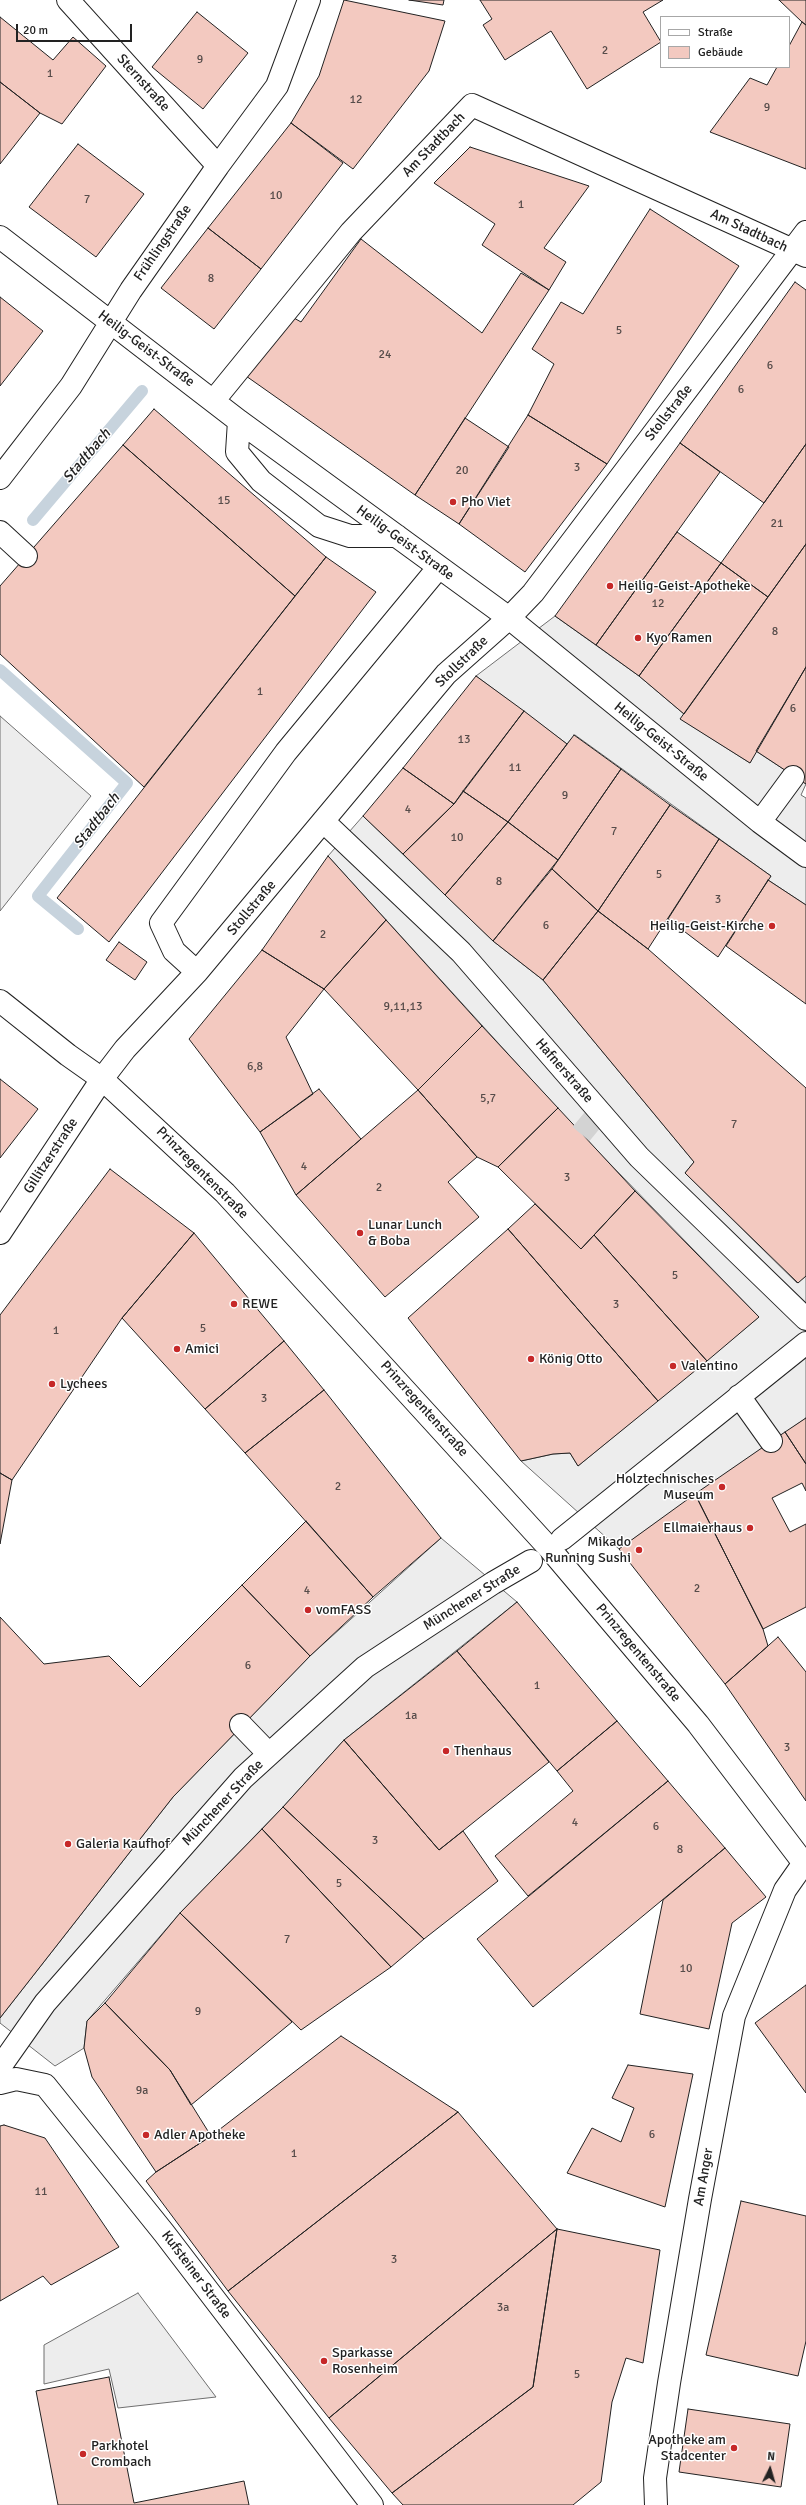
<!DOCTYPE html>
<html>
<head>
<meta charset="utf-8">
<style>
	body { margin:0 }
	#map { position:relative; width:806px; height:2505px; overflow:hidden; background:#fff; font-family:Signika,sans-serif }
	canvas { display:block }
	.legend { position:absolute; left:660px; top:16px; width:130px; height:52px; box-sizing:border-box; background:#fff; border:1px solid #a7a7a7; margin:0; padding:5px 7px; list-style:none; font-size:12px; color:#222 }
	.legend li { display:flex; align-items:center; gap:8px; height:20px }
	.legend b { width:20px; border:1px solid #a7a7a7 }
	.north { position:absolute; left:750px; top:2449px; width:40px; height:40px; -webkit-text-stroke:3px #fff; paint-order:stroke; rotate:5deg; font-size:11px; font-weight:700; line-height:16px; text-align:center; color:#222 }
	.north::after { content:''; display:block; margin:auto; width:14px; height:18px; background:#222; clip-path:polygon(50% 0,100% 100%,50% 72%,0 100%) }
	.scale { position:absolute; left:16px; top:24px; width:116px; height:18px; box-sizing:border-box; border:2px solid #222; border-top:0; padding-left:5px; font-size:12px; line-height:14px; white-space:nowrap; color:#222; -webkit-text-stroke:3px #fff; paint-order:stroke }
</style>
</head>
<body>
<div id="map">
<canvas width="806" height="2505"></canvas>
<ul class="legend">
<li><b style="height:5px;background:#fff"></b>Straße</li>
<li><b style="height:11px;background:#f3c9c0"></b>Gebäude</li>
</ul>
<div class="north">N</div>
<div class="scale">20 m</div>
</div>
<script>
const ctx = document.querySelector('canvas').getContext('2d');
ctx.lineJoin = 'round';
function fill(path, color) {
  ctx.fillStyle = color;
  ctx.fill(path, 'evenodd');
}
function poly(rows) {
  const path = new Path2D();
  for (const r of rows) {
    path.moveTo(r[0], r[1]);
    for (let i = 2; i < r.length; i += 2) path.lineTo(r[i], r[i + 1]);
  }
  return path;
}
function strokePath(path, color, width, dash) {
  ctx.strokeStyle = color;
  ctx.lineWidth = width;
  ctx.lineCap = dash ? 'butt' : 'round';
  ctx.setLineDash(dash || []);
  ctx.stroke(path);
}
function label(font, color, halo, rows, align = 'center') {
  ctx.font = font + ' Signika,sans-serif';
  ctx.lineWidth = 3;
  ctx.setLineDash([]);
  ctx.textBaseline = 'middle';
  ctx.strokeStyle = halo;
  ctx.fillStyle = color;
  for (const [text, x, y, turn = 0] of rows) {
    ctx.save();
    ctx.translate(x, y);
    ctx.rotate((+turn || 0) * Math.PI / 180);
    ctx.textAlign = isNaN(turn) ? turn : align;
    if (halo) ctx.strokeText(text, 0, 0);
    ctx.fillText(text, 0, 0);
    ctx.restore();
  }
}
const parking = poly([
	[555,616,639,676,684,714,681,719,750,763,756,751,806,784,801,795,806,798,806,905,768,880,771,876,575,735,567,744,476,676,555,616],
	[0,716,91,796,0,911,0,716],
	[363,816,493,941,543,980,694,1162,685,1173,797,1283,806,1276,806,1418,619,1549,521,1461,553,1454,570,1453,578,1466,759,1317,581,1134,328,856,363,816],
	[441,1538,517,1602,344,1740,283,1807,180,1913,87,2021,84,2048,55,2066,0,2023,0,2018,173,1797,310,1656,441,1538],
	[138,2293,216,2397,118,2408,109,2369,44,2384,44,2345,138,2293]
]);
fill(parking, '#ededed');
strokePath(parking, '#6f6f6f', 1);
strokePath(poly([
	[33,520,142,391],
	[0,670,127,783,38,896,78,929]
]), '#c7d3dd', 12);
const building = poly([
	[344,0,445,21,429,71,353,169,291,123,319,76,344,0],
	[409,0,444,0,443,5,409,0],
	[480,0,663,0,643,12,661,42,587,89,551,31,505,60,483,25,492,19,480,0],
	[779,0,806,0,806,25,802,22,779,0],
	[197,12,248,53,203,109,152,67,197,12],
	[0,17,53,60,73,37,106,66,62,124,40,113,0,82,0,17],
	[802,22,806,25,806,169,710,132,750,78,767,85,777,67,789,67,789,46,802,22],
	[0,82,40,113,0,164,0,82],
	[291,123,343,163,261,269,208,228,291,123],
	[78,144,144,194,96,257,29,207,78,144],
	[470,147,589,186,544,248,566,262,549,290,482,245,495,224,434,183,470,147],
	[650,209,739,266,607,464,528,415,554,364,532,349,561,302,583,314,650,209],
	[208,228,261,269,214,329,161,288,208,228],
	[361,239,482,333,521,273,549,290,415,495,246,376,294,318,301,322,361,239],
	[795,282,806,290,806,444,764,503,680,443,795,282],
	[0,297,43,331,0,386,0,297],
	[154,409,326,557,295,596,123,445,154,409],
	[528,415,607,464,525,572,459,524,528,415],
	[465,418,509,447,459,524,415,495,465,418],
	[680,443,720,472,596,645,555,616,680,443],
	[806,444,806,544,768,597,721,563,806,444],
	[123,445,295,596,144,787,0,654,0,586,123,445],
	[677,532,721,563,639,676,596,645,677,532],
	[806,544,806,667,750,763,680,719,806,544],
	[326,557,376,592,109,942,57,898,326,557],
	[721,563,768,597,684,714,639,676,721,563],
	[806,667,806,784,756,751,806,667],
	[476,676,524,711,454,804,403,768,476,676],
	[524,711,567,744,508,822,463,791,524,711],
	[574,735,621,769,558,860,508,822,574,735],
	[403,768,454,804,403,854,363,816,403,768],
	[621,769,670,805,598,911,552,869,621,769],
	[463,791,508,822,445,895,403,854,454,804,463,791],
	[670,805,719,839,648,949,598,911,670,805],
	[508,822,558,860,493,941,445,895,508,822],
	[719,839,771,876,718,957,668,919,719,839],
	[328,856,386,920,324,989,262,950,328,856],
	[552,869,598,911,543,980,493,941,552,869],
	[768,880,806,905,806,1004,726,946,768,880],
	[598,911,648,949,806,1088,806,1276,798,1283,685,1173,694,1162,543,980,598,911],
	[386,920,482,1026,418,1090,324,989,386,920],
	[119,942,147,962,135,980,106,960,119,942],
	[262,950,324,989,286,1037,313,1094,260,1132,189,1039,262,950],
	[482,1026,558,1108,498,1167,477,1157,418,1090,482,1026],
	[0,1079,38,1109,0,1158,0,1079],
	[319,1089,361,1139,296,1195,260,1132,319,1089],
	[418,1090,477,1157,448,1182,479,1217,385,1297,296,1195,418,1090],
	[558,1108,635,1191,581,1249,498,1167,558,1108],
	[110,1169,194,1233,122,1318,12,1480,0,1473,0,1315,110,1169],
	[635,1191,759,1317,707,1361,594,1235,635,1191],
	[535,1204,581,1249,594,1235,707,1361,658,1401,508,1229,535,1204],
	[508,1229,658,1401,578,1466,570,1453,553,1454,521,1461,408,1318,508,1229],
	[194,1233,284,1341,205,1409,122,1318,194,1233],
	[284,1341,324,1390,245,1453,205,1409,284,1341],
	[324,1390,441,1538,373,1597,245,1453,324,1390],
	[806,1418,806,1464,785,1432,806,1418],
	[785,1432,806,1464,806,1491,802,1483,772,1498,790,1532,806,1524,806,1607,763,1629,695,1494,785,1432],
	[0,1473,12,1480,0,1544,0,1473],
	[695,1494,763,1629,768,1646,725,1684,619,1549,695,1494],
	[306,1521,373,1597,310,1656,242,1585,306,1521],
	[242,1585,310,1656,173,1797,0,2018,0,1617,44,1664,109,1656,140,1687,242,1585],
	[517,1602,617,1721,557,1771,457,1651,517,1602],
	[778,1637,806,1672,806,1801,725,1684,778,1637],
	[457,1651,549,1762,439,1850,344,1740,457,1651],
	[617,1721,668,1781,528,1896,495,1856,573,1791,557,1771,617,1721],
	[344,1740,439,1850,463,1831,498,1881,424,1939,283,1807,344,1740],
	[668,1781,725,1848,533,2007,477,1939,668,1781],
	[283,1807,424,1939,391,1967,262,1829,283,1807],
	[262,1829,391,1967,301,2030,180,1913,262,1829],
	[725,1848,766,1897,732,1923,709,2029,640,2014,663,1900,725,1848],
	[180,1913,292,2022,191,2105,170,2070,105,2003,180,1913],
	[806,1985,806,2093,755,2023,806,1985],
	[105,2003,170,2070,211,2136,156,2172,92,2077,84,2048,87,2021,105,2003],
	[341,2036,458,2112,228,2291,146,2181,156,2172,211,2136,341,2036],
	[628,2065,693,2074,665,2207,567,2173,592,2128,621,2142,634,2108,612,2098,628,2065],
	[458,2112,557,2229,329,2418,228,2291,458,2112],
	[4,2125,45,2138,119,2247,51,2285,43,2276,0,2301,0,2126,4,2125],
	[741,2201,806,2216,806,2341,798,2376,706,2355,741,2201],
	[557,2229,533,2387,392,2493,329,2418,557,2229],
	[557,2229,660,2250,643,2363,626,2358,612,2402,601,2482,573,2505,403,2505,392,2493,533,2387,557,2229],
	[109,2377,134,2503,244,2481,249,2505,58,2505,36,2391,109,2377],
	[688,2409,790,2424,781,2487,679,2472,688,2409]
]);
fill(building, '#f3c9c0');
strokePath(building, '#222', 1);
strokePath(poly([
	[581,1134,600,1111]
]), '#d3d3d3', 22, [22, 11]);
const minor = poly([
	[68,0,218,166],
	[0,237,239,421,509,618,760,822,806,856],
	[214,400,351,232,472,105,806,256],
	[239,421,237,452,261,481,319,526,350,536,397,536],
	[0,478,71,386,131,290,218,166,277,86,309,0],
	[0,532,26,556],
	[323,821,461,952,639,1157,806,1319],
	[760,822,793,777],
	[197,972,174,951,161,923,286,752,439,567],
	[0,1233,102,1079,125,1049,197,972,446,674,509,618,533,593,806,232],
	[739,1396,771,1441],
	[562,1539,806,1343],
	[241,1725,269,1754],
	[0,2067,45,2003,243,1778,365,1667,493,1583,531,1561],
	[0,2083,16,2079,45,2085,164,2233,372,2505],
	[656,2505,655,2478,669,2383,700,2199,734,2016,785,1890,806,1860]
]);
const major = poly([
	[0,1001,68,1055,102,1079,225,1193,549,1548,698,1724,806,1866]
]);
strokePath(minor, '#222', 24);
strokePath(major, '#222', 24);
strokePath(minor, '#fff', 22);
strokePath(major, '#fff', 22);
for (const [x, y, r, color] of [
	[453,502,4,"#c62828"],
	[610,586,4,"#c62828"],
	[638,638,4,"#c62828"],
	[772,926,4,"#c62828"],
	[360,1233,4,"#c62828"],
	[234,1304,4,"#c62828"],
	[177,1349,4,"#c62828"],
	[531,1359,4,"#c62828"],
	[673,1366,4,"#c62828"],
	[52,1384,4,"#c62828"],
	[722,1487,4,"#c62828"],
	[750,1528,4,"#c62828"],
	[639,1550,4,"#c62828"],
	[308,1610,4,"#c62828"],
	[446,1751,4,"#c62828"],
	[68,1844,4,"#c62828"],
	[146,2135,4,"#c62828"],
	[324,2361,4,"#c62828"],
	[734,2448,4,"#c62828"],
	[83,2454,4,"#c62828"]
]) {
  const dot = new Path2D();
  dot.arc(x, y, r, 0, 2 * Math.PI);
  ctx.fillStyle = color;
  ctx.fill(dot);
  strokePath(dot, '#fff', 1.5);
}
label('12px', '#564c4a', null, [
	["2",605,51],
	["9",200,60],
	["1",50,74],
	["12",356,100],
	["9",767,108],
	["10",276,196],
	["7",87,200],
	["1",521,205],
	["8",211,279],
	["5",619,331],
	["24",385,355],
	["6",770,366],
	["6",741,390],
	["3",577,468],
	["20",462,471],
	["15",224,501],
	["21",777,524],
	["12",658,604],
	["8",775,632],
	["1",260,692],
	["6",793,709],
	["13",464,740],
	["11",515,768],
	["9",565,796],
	["4",408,810],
	["7",614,832],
	["10",457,838],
	["5",659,875],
	["8",499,882],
	["3",718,900],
	["6",546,926],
	["2",323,935],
	["9,11,13",403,1007],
	["6,8",255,1067],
	["5,7",488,1099],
	["7",734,1125],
	["4",304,1167],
	["3",567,1178],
	["2",379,1188],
	["5",675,1276],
	["3",616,1305],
	["5",203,1329],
	["1",56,1331],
	["3",264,1399],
	["2",338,1487],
	["2",697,1589],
	["4",307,1591],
	["6",248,1666],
	["1",537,1686],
	["1a",411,1716],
	["3",787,1748],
	["4",575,1823],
	["6",656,1827],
	["3",375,1841],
	["8",680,1850],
	["5",339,1884],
	["7",287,1940],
	["10",686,1969],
	["9",198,2012],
	["9a",142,2091],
	["6",652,2135],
	["1",294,2154],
	["11",41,2192],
	["3",394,2260],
	["3a",503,2308],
	["5",577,2375]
]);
label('14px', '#222', '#fff', [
	["Sternstraße",143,83,48],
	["Am Stadtbach",434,145,-46],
	["Am Stadtbach",749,231,25],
	["Frühlingstraße",163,243,-55],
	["Heilig-Geist-Straße",146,349,37],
	["Stollstraße",669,413,-52],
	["Heilig-Geist-Straße",405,543,36],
	["Stollstraße",462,662,-44],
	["Heilig-Geist-Straße",661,742,39],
	["Stollstraße",252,908,-50],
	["Hafnerstraße",564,1071,49],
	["Gillitzerstraße",51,1156,-57],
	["Prinzregentenstraße",202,1173,45],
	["Prinzregentenstraße",424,1409,48],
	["Münchener Straße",472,1598,-32],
	["Prinzregentenstraße",638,1653,50],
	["Münchener Straße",223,1803,-47],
	["Am Anger",704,2177,-80],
	["Kufsteiner Straße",196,2275,53]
]);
label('14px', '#222', '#fff', [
	["Pho Viet",461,502],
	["Heilig-Geist-Apotheke",618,586],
	["Kyo Ramen",646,638],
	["Heilig-Geist-Kirche",764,926,"right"],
	["Lunar Lunch",368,1225],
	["& Boba",368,1241],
	["REWE",242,1304],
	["Amici",185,1349],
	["König Otto",539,1359],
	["Valentino",681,1366],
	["Lychees",60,1384],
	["Holztechnisches",714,1479,"right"],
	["Museum",714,1495,"right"],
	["Ellmaierhaus",742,1528,"right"],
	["Mikado",631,1542,"right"],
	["Running Sushi",631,1558,"right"],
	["vomFASS",316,1610],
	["Thenhaus",454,1751],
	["Galeria Kaufhof",76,1844],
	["Adler Apotheke",154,2135],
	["Sparkasse",332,2353],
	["Rosenheim",332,2369],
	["Apotheke am",726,2440,"right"],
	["Stadcenter",726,2456,"right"],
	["Parkhotel",91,2446],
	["Crombach",91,2462]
], 'left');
label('italic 15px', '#222', '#fff', [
	["Stadtbach",87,456,-50],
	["Stadtbach",97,821,-52]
]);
</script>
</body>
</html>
